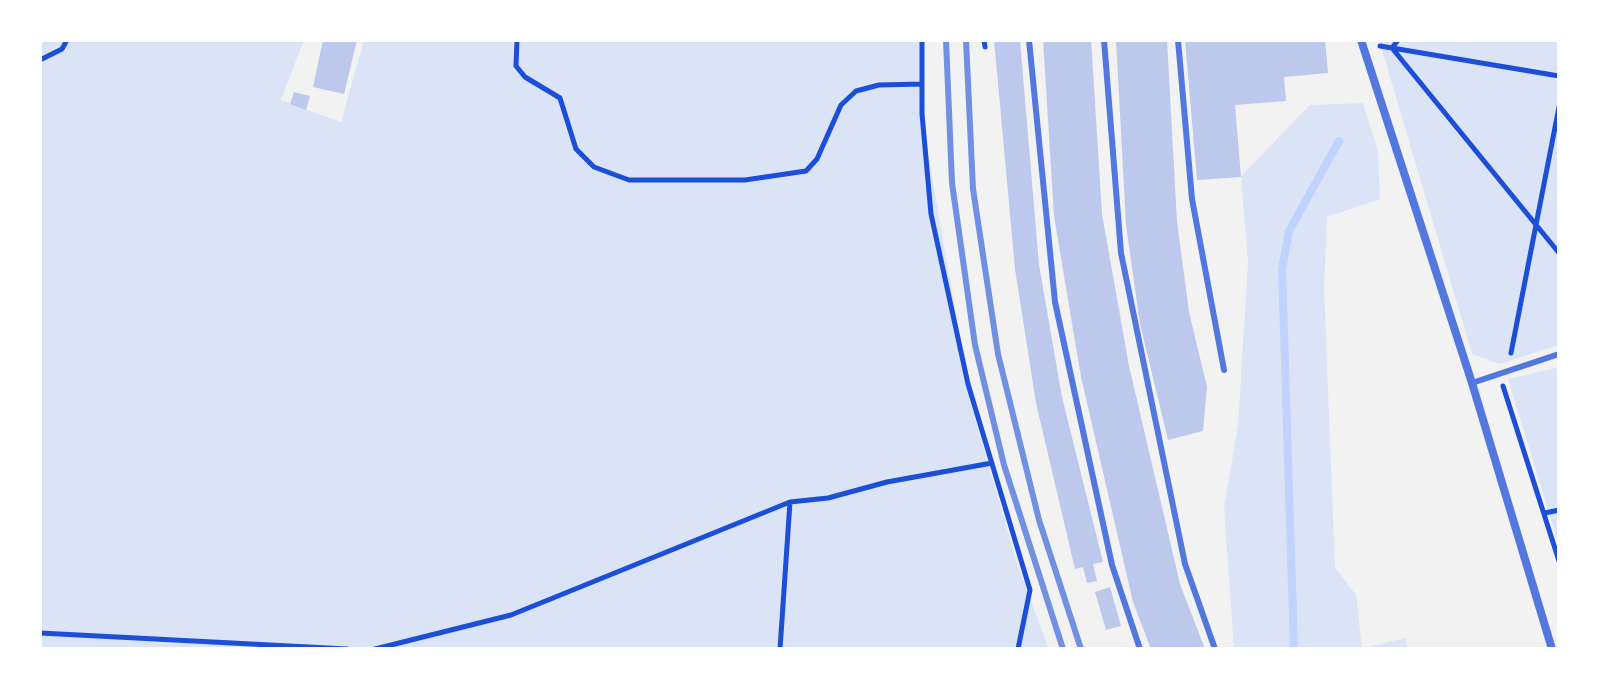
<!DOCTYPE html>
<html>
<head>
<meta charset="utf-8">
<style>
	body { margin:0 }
	#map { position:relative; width:1599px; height:689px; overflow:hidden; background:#f2f2f2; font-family:Ubuntu,sans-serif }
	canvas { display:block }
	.frame { position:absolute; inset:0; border:42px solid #fff; pointer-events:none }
</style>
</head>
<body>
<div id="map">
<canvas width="1599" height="689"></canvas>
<div class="frame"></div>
</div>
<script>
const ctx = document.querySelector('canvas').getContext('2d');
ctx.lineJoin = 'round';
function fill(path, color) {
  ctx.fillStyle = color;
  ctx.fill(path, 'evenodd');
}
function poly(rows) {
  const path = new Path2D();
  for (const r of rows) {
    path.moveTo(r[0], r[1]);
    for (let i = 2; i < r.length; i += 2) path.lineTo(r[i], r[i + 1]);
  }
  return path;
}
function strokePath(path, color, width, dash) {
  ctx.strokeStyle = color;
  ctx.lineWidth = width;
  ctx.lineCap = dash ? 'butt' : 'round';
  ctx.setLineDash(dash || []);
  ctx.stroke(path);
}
fill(poly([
	[40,40,304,40,281,100,341,122,364,40,921,40,926,141,972,407,1017,563,1049,649,40,649],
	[1379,40,1559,40,1559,345,1499,364,1472,354],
	[1363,103,1378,151,1380,199,1327,217,1324,288,1335,567,1356,595,1362,648,1406,638,1407,649,1234,649,1224,507,1238,426,1248,262,1241,176,1310,105],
	[1559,367,1559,546,1508,379]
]), '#dbe4f7');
strokePath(poly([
	[1294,649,1282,269,1289,231,1339,141]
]), '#bfd3fe', 8);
fill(poly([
	[323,40,357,40,344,94,313,87],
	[994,40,1020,40,1039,265,1062,397,1103,562,1093,564,1097,581,1087,583,1083,567,1075,569,1036,403,1015,269],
	[1043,40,1091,40,1102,214,1129,366,1180,584,1205,649,1151,649,1133,602,1081,377,1054,216],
	[1116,40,1167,40,1177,222,1189,312,1207,387,1203,431,1168,440,1140,324,1126,225],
	[1185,40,1325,40,1328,73,1284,77,1286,101,1235,105,1241,177,1197,180],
	[294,92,310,96,306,110,290,104],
	[1110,587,1121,626,1106,630,1095,592]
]), '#bdc9ec');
strokePath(poly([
	[517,40,516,66,525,77,560,98,576,149,594,167,629,180,745,180,806,171,817,159,841,105,856,91,879,85,922,84],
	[922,40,922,114,931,214,968,384,1030,590,1018,649],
	[984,40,985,47],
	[1398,40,1392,48,1559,76],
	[1380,46,1392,48,1559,253],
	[40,60,62,49,67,40],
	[1511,353,1559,107],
	[1503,386,1559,561],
	[790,502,828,498,887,482,992,463],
	[1545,513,1559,510],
	[40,633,347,649],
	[375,649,511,615,790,502,780,649]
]), '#1d4ed8', 5);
strokePath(poly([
	[1029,40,1055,302,1112,565,1140,649],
	[1104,40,1121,253,1185,564,1215,649],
	[1178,40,1192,199,1224,370],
	[1472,383,1559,354]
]), '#5277de', 6);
strokePath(poly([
	[1361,40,1472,383,1552,649]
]), '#5277de', 8);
strokePath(poly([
	[946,40,952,183,975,345,1004,465,1063,649],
	[966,40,973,189,998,354,1039,520,1081,649]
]), '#7290e2', 6);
</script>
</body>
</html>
